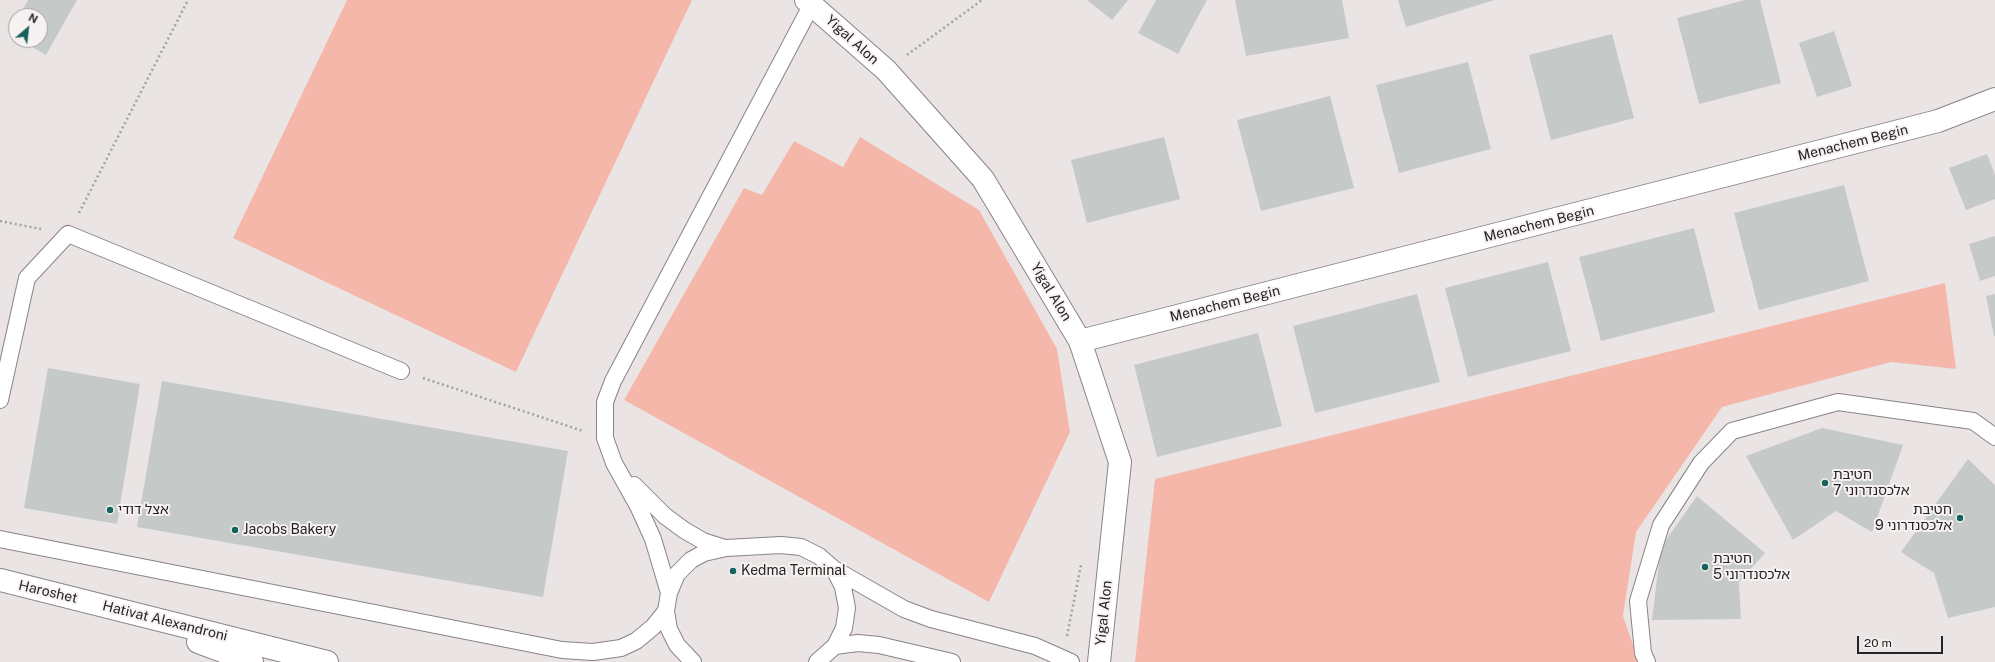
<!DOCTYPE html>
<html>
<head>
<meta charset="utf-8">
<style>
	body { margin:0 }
	#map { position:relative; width:1995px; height:662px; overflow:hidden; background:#eae5e4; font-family:"Public Sans",sans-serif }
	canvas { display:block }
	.north { position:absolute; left:8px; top:8px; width:40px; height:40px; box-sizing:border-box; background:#f7f2f1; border:1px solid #a39f9f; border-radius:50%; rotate:28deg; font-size:11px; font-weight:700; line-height:16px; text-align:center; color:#252323 }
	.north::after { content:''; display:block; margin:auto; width:14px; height:18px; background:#16635e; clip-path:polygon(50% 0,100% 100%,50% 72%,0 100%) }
	.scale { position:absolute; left:1857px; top:636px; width:86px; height:18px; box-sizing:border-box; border:2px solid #252323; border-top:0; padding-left:5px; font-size:12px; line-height:14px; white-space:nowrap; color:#252323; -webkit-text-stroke:3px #f7f2f1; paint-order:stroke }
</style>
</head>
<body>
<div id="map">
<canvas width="1995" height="662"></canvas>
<div class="north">N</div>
<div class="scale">20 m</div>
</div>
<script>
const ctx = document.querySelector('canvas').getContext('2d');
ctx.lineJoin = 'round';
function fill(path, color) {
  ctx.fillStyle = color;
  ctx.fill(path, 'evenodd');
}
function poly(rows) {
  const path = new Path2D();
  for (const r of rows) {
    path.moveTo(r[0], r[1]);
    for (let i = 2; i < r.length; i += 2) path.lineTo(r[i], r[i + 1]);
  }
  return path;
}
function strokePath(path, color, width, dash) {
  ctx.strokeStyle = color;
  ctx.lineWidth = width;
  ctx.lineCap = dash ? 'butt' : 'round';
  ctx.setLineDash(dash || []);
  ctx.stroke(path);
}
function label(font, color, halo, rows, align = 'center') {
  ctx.font = font + ' "Public Sans","Noto Sans Hebrew",sans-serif';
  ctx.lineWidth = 4;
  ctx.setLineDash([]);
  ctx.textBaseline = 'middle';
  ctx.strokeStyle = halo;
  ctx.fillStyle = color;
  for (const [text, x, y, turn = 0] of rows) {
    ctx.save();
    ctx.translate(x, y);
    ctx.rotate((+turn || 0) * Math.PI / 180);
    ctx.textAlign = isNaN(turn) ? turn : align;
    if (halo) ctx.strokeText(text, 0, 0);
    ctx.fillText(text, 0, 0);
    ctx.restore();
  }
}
fill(poly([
	[347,0,692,0,516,372,233,238],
	[860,137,979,210,1057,349,1070,432,989,602,624,400,744,188,762,195,794,141,843,167],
	[1945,283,1956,369,1891,362,1722,407,1636,532,1623,616,1639,662,1135,662,1155,479]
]), '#f5b7aa');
fill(poly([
	[28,0,77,0,46,55,20,40,40,40,40,16,19,16],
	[1087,0,1128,0,1112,20],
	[1156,0,1207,0,1178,54,1138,33],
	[1235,0,1342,0,1349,38,1246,56],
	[1398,0,1495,0,1406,27],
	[1745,0,1760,0,1781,83,1699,104,1677,18],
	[16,22,16,38,9,34],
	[1834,31,1852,86,1817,97,1799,43],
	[1612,34,1634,118,1551,140,1529,55],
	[1468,62,1491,149,1399,173,1376,85],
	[1330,96,1354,188,1261,211,1237,120],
	[1164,137,1180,199,1087,223,1071,160],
	[1987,154,1995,175,1995,199,1966,210,1949,168],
	[1844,185,1869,281,1759,310,1734,213],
	[1694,228,1715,312,1601,341,1579,257],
	[1995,236,1995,276,1980,281,1969,244],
	[1548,262,1571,351,1468,377,1445,288],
	[1417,294,1440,382,1315,413,1293,326],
	[1995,294,1995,336,1994,336,1986,296],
	[1258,333,1282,426,1157,457,1134,365],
	[48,368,140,384,117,524,24,508],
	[162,381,568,451,543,597,137,527],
	[1822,428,1903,445,1872,532,1836,511,1793,540,1746,456],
	[1968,459,1995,485,1995,607,1948,618,1934,573,1901,552],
	[1697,496,1765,553,1739,582,1741,619,1652,620,1661,547]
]), '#c5cac9');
const service = poly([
	[0,400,27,278,68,234,401,371],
	[634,485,665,516,684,530,703,541,725,548],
	[0,539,562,650,593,652,621,648,636,641,653,627,666,611],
	[834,569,904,609,931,619,1035,646,1071,662],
	[669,593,653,539,638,506,614,463,605,438,605,402,613,381,812,4],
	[835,646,858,643,879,645,952,662],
	[693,662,677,645,669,629,666,611,669,593,677,574,691,560,704,553,726,548,781,545,801,547,819,556,834,569,843,587,847,608,844,628,835,646,817,662],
	[1647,662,1643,653,1638,601,1661,525,1701,463,1732,431,1838,402,1973,421,1995,437]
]);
const minor = poly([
	[1080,341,1938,121,1995,99],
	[0,580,327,662],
	[198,642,252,662]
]);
const tertiary = poly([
	[806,0,886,70,983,179,1080,341,1120,462,1099,662]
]);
strokePath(service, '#898483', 18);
strokePath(minor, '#898483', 24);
strokePath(tertiary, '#898483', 24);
strokePath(poly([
	[907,55,982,0],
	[79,213,188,0],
	[0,221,41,229],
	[423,378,583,431],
	[1067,636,1081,565]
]), '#a4a09f', 2.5, [2, 3]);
strokePath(service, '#fff', 16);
strokePath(minor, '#fff', 22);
strokePath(tertiary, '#fff', 22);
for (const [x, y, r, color] of [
	[1825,483,4,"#16635e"],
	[110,510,4,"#16635e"],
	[1960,518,4,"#16635e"],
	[235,530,4,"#16635e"],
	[1705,567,4,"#16635e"],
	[733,571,4,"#16635e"]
]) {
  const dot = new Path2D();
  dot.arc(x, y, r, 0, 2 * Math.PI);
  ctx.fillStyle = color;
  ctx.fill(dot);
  strokePath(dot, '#f7f2f1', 1.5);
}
label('14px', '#252323', '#f7f2f1', [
	["Yigal Alon",852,40,42],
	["Menachem Begin",1853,143,-14],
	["Menachem Begin",1539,224,-14],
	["Yigal Alon",1051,292,59],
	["Menachem Begin",1225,304,-14],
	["Haroshet",48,592,13],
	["Yigal Alon",1104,613,-84],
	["Hativat Alexandroni",165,621,14]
]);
label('14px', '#252323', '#f7f2f1', [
	["חטיבת",1833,475],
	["אלכסנדרוני 7",1833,491],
	["אצל דודי",118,510],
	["חטיבת",1952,510,"right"],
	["אלכסנדרוני 9",1952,526,"right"],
	["Jacobs Bakery",243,530],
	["חטיבת",1713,559],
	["אלכסנדרוני 5",1713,575],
	["Kedma Terminal",741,571]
], 'left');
</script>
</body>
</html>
